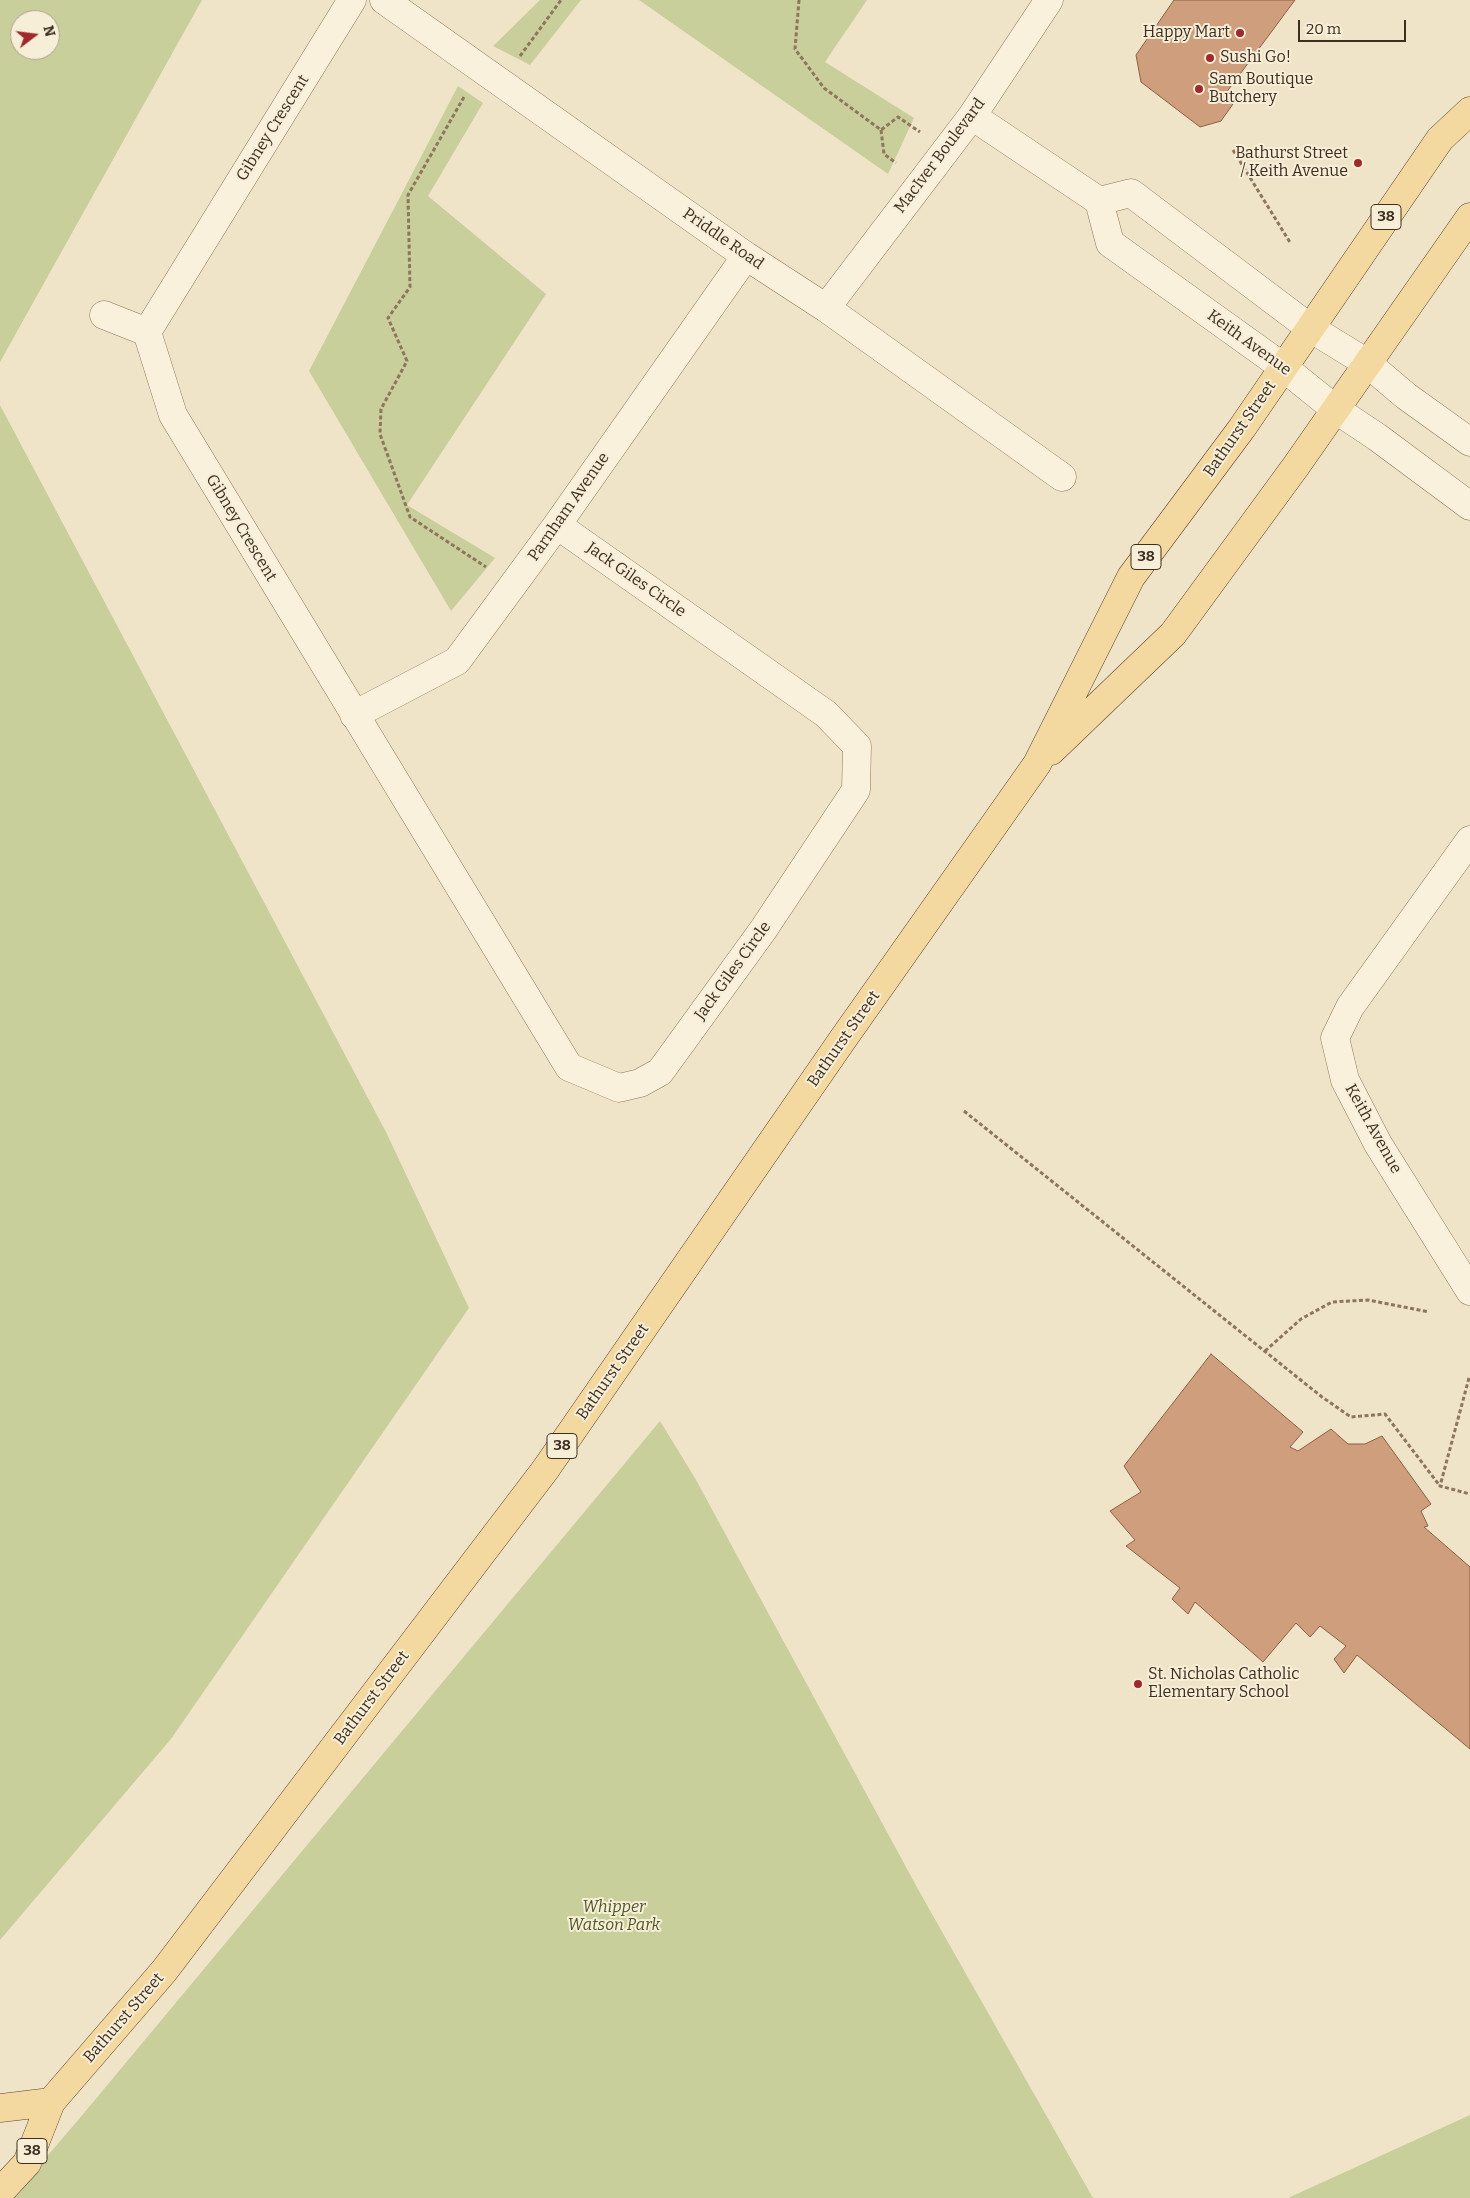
<!DOCTYPE html>
<html>
<head>
<meta charset="utf-8">
<style>
	body { margin:0 }
	#map { position:relative; width:1470px; height:2198px; overflow:hidden; background:#f0e4c8; font-family:Bitter,serif }
	canvas { display:block }
	.north { position:absolute; left:10px; top:10px; width:50px; height:50px; box-sizing:border-box; background:#f7eed8; border:1px solid #ada18e; border-radius:50%; rotate:75deg; font-size:14px; font-weight:700; line-height:20px; text-align:center; color:#3d2e20 }
	.north::after { content:''; display:block; margin:auto; width:18px; height:22px; background:#9e2a2b; clip-path:polygon(50% 0,100% 100%,50% 72%,0 100%) }
	.scale { position:absolute; left:1298px; top:20px; width:108px; height:22px; box-sizing:border-box; border:2px solid #3d2e20; border-top:0; padding-left:6px; font-size:15px; line-height:18px; white-space:nowrap; color:#3d2e20; -webkit-text-stroke:4px #f7eed8; paint-order:stroke }
</style>
</head>
<body>
<div id="map">
<canvas width="1470" height="2198"></canvas>
<div class="north">N</div>
<div class="scale">20 m</div>
</div>
<script>
const ctx = document.querySelector('canvas').getContext('2d');
ctx.lineJoin = 'round';
function fill(path, color) {
  ctx.fillStyle = color;
  ctx.fill(path, 'evenodd');
}
function poly(rows) {
  const path = new Path2D();
  for (const r of rows) {
    path.moveTo(r[0], r[1]);
    for (let i = 2; i < r.length; i += 2) path.lineTo(r[i], r[i + 1]);
  }
  return path;
}
function strokePath(path, color, width, dash) {
  ctx.strokeStyle = color;
  ctx.lineWidth = width;
  ctx.lineCap = dash ? 'butt' : 'round';
  ctx.setLineDash(dash || []);
  ctx.stroke(path);
}
function label(font, color, halo, rows, align = 'center') {
  ctx.font = font + ' Bitter,serif';
  ctx.lineWidth = 4;
  ctx.setLineDash([]);
  ctx.textBaseline = 'middle';
  ctx.strokeStyle = halo;
  ctx.fillStyle = color;
  for (const [text, x, y, turn = 0] of rows) {
    ctx.save();
    ctx.translate(x, y);
    ctx.rotate((+turn || 0) * Math.PI / 180);
    ctx.textAlign = isNaN(turn) ? turn : align;
    if (halo) ctx.strokeText(text, 0, 0);
    ctx.fillText(text, 0, 0);
    ctx.restore();
  }
}
fill(poly([
	[0,0,202,0,0,362],
	[20,20,50,20,50,50,20,50],
	[540,0,581,0,530,65,493,46],
	[639,0,867,0,825,62,914,118,888,174],
	[458,86,483,103,428,196,546,294,407,505,495,558,451,611,309,371],
	[0,405,386,1132,469,1308,171,1739,0,1940],
	[660,1421,695,1478,919,1891,1093,2198,11,2198,79,2119],
	[1470,2115,1470,2198,1288,2198]
]), '#c9cf9b');
const building = poly([
	[1174,0,1295,0,1223,97,1233,104,1221,121,1200,127,1141,82,1136,55,1174,0],
	[1211,1354,1303,1432,1290,1447,1298,1451,1331,1429,1348,1444,1365,1444,1382,1436,1431,1504,1421,1511,1428,1526,1424,1527,1470,1567,1470,1749,1357,1655,1344,1673,1334,1659,1346,1646,1320,1626,1310,1637,1296,1623,1263,1662,1195,1602,1188,1614,1172,1599,1180,1588,1126,1546,1135,1540,1110,1511,1141,1492,1124,1466,1211,1354]
]);
fill(building, '#cf9f7d');
strokePath(building, '#8d5f41', 1);
const minor = poly([
	[352,0,147,332,173,415,569,1067,619,1088,640,1083,660,1072,763,930,856,790,857,746,826,714,557,525],
	[384,0,746,256,826,308,1062,477],
	[972,116,1099,201,1110,243,1283,367,1335,409,1377,437,1470,506],
	[1099,201,1131,193,1310,328,1367,363,1406,396,1470,442],
	[826,308,972,116,1049,0],
	[104,315,147,332],
	[354,715,457,661,557,525,746,256],
	[1470,840,1350,1007,1335,1038,1345,1080,1378,1144,1470,1291]
]);
const major = poly([
	[1051,751,1173,634,1296,466,1470,217],
	[0,2108,51,2102],
	[0,2192,27,2163,51,2102,164,1971,545,1470,843,1039,1037,764,1131,577,1242,428,1440,139,1470,111]
]);
strokePath(minor, '#8d765c', 29);
strokePath(major, '#5b4430', 29);
strokePath(poly([
	[799,0,795,49,824,88,881,130,898,117,920,132],
	[520,56,561,0],
	[464,97,408,195,410,287,388,318,407,361,381,409,380,434,410,517,486,567],
	[881,130,884,154,896,163],
	[1233,150,1291,244],
	[964,1111,1322,1397,1351,1417,1385,1414,1440,1486],
	[1265,1351,1301,1319,1332,1302,1368,1300,1429,1312],
	[1469,1378,1440,1486,1470,1494]
]), '#8d765c', 3, [4, 2.5]);
strokePath(minor, '#faf1dc', 28);
strokePath(major, '#f3d9a0', 28);
for (const [x, y, r, color] of [
	[1240,33,5,"#9e2a2b"],
	[1210,58,5,"#9e2a2b"],
	[1199,89,5,"#9e2a2b"],
	[1358,163,5,"#9e2a2b"],
	[1138,1684,5,"#9e2a2b"]
]) {
  const dot = new Path2D();
  dot.arc(x, y, r, 0, 2 * Math.PI);
  ctx.fillStyle = color;
  ctx.fill(dot);
  strokePath(dot, '#f7eed8', 2);
}
for (const [x, y, w] of [
	[1386,217,30],
	[1146,557,30],
	[562,1446,30],
	[32,2151,30]
]) {
  const box = new Path2D();
  box.roundRect(x - w / 2, y - 12.5, w, 25, 4);
  ctx.fillStyle = '#f7eed8';
  ctx.fill(box);
  strokePath(box, '#3d2e20', 1);
}
label('bold 15px', '#3d2e20', null, [
	["38",1386,217],
	["38",1146,557],
	["38",562,1446],
	["38",32,2151]
]);
label('16px', '#3d2e20', '#f7eed8', [
	["Happy Mart",1230,33,"right"],
	["Sushi Go!",1220,58],
	["Sam Boutique",1209,80],
	["Butchery",1209,98],
	["Bathurst Street",1348,154,"right"],
	["/ Keith Avenue",1348,172,"right"],
	["St. Nicholas Catholic",1148,1675],
	["Elementary School",1148,1693]
], 'left');
label('16px', '#3d2e20', '#f7eed8', [
	["Gibney Crescent",273,128,-58],
	["MacIver Boulevard",940,156,-53],
	["Priddle Road",723,239,35],
	["Keith Avenue",1249,343,36],
	["Bathurst Street",1240,429,-55],
	["Parnham Avenue",569,507,-55],
	["Gibney Crescent",241,528,59],
	["Jack Giles Circle",636,580,35],
	["Jack Giles Circle",733,971,-54],
	["Bathurst Street",844,1039,-55],
	["Keith Avenue",1373,1129,61],
	["Bathurst Street",613,1372,-55],
	["Bathurst Street",372,1698,-53],
	["Bathurst Street",124,2018,-49]
]);
label('italic 16px', '#4d5a26', '#f7eed8', [
	["Whipper",614,1908],
	["Watson Park",614,1926]
]);
</script>
</body>
</html>
